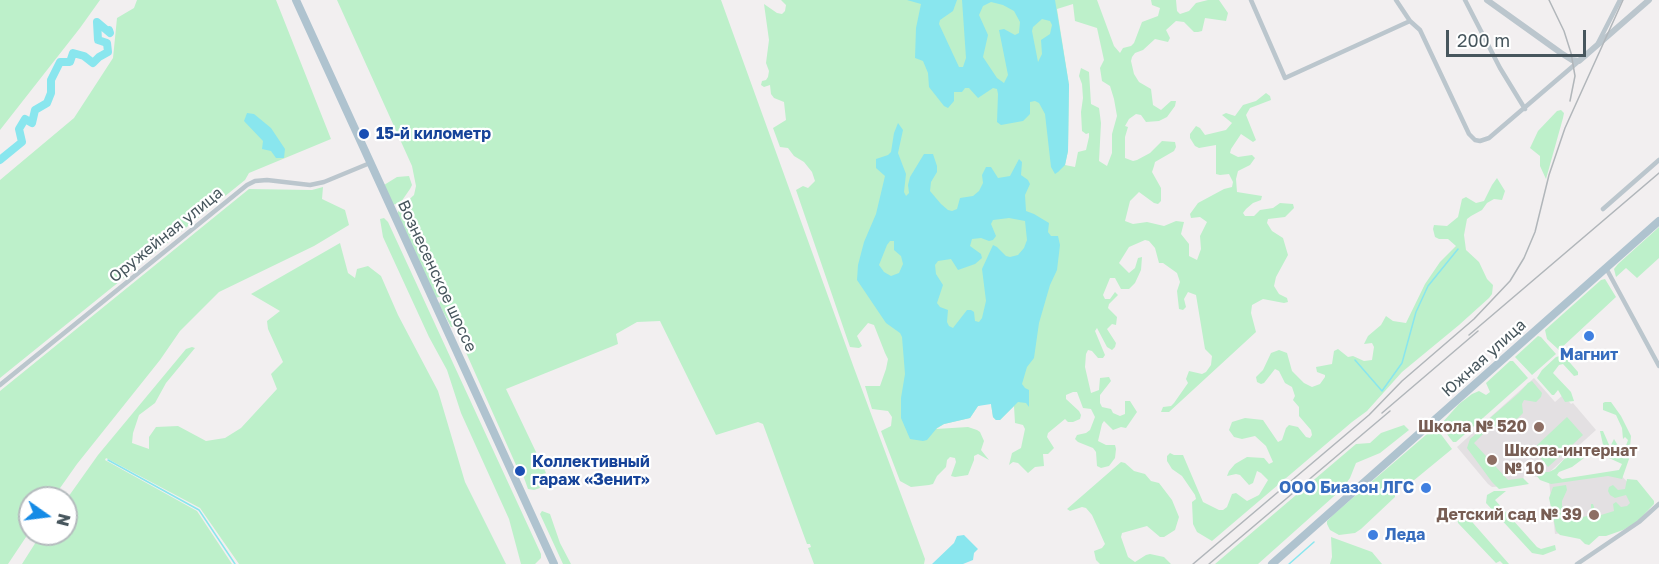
<!DOCTYPE html>
<html>
<head>
<meta charset="utf-8">
<style>
	body { margin:0 }
	#map { position:relative; width:1659px; height:564px; overflow:hidden; background:#f2eff0; font-family:"Golos Text",sans-serif }
	canvas { display:block }
	.north { position:absolute; left:18px; top:486px; width:60px; height:60px; box-sizing:border-box; background:#fff; border:2px solid #b5bbbe; border-radius:50%; rotate:104deg; font-size:16px; font-weight:700; line-height:24px; text-align:center; color:#47565d }
	.north::after { content:''; display:block; margin:auto; width:21px; height:27px; background:#158be6; clip-path:polygon(50% 0,100% 100%,50% 72%,0 100%) }
	.scale { position:absolute; left:1446px; top:30px; width:140px; height:27px; box-sizing:border-box; border:3px solid #47565d; border-top:0; padding-left:8px; font-size:18px; line-height:21px; white-space:nowrap; color:#47565d; -webkit-text-stroke:4px #fff; paint-order:stroke }
</style>
</head>
<body>
<div id="map">
<canvas width="1659" height="564"></canvas>
<div class="north">N</div>
<div class="scale">200 m</div>
</div>
<script>
const ctx = document.querySelector('canvas').getContext('2d');
ctx.lineJoin = 'round';
function fill(path, color) {
  ctx.fillStyle = color;
  ctx.fill(path, 'evenodd');
}
function poly(rows) {
  const path = new Path2D();
  for (const r of rows) {
    path.moveTo(r[0], r[1]);
    for (let i = 2; i < r.length; i += 2) path.lineTo(r[i], r[i + 1]);
  }
  return path;
}
function strokePath(path, color, width, dash) {
  ctx.strokeStyle = color;
  ctx.lineWidth = width;
  ctx.lineCap = dash ? 'butt' : 'round';
  ctx.setLineDash(dash || []);
  ctx.stroke(path);
}
function label(font, color, halo, rows, align = 'center') {
  ctx.font = font + ' "Golos Text",sans-serif';
  ctx.lineWidth = 4.5;
  ctx.setLineDash([]);
  ctx.textBaseline = 'middle';
  ctx.strokeStyle = halo;
  ctx.fillStyle = color;
  for (const [text, x, y, turn = 0] of rows) {
    ctx.save();
    ctx.translate(x, y);
    ctx.rotate((+turn || 0) * Math.PI / 180);
    ctx.textAlign = isNaN(turn) ? turn : align;
    if (halo) ctx.strokeText(text, 0, 0);
    ctx.fillText(text, 0, 0);
    ctx.restore();
  }
}
fill(poly([
	[1534,378,1555,402,1563,395,1571,404,1573,403,1596,430,1543,478,1531,476,1525,470,1522,485,1492,487,1488,484,1457,447],
	[1618,472,1647,503,1625,526,1555,534,1549,481]
]), '#e3e0e2');
fill(poly([
	[0,0,100,0,80,28,0,130],
	[137,0,276,0,331,139,249,173,245,180,0,378,0,180,74,118,113,58,117,18,134,8],
	[337,0,721,0,854,368,925,559,924,564,814,564,808,548,811,547,810,544,807,544,763,424,758,422,716,435,660,321,637,322,616,334,618,344,506,389,546,473,537,477,540,488,534,490,528,489,523,475,524,472,516,465,456,330,458,329,457,326,451,327,439,304,441,300,446,297,444,295,436,298,397,214,400,208,414,195,416,186,412,166],
	[781,0,1097,0,1114,46,1120,53,1123,48,1131,46,1134,43,1142,22,1158,16,1160,8,1152,5,1151,0,1176,0,1177,11,1180,14,1189,11,1196,3,1208,0,1219,0,1228,13,1226,21,1205,18,1202,31,1198,32,1194,32,1184,22,1176,21,1166,30,1170,38,1168,42,1155,39,1143,50,1135,53,1132,57,1131,61,1134,74,1139,82,1151,89,1153,105,1161,110,1171,101,1176,101,1175,106,1167,117,1159,121,1146,122,1141,115,1136,114,1129,119,1125,126,1128,127,1125,137,1125,158,1133,161,1137,160,1150,153,1162,141,1175,142,1176,147,1174,151,1155,162,1154,166,1152,172,1161,188,1161,201,1158,204,1154,203,1139,192,1130,201,1125,221,1133,224,1147,222,1164,226,1176,221,1184,222,1181,234,1189,244,1189,256,1197,260,1201,249,1200,236,1207,222,1200,217,1191,218,1190,214,1198,203,1224,189,1232,187,1233,182,1229,174,1220,175,1216,174,1216,145,1199,148,1195,146,1190,138,1190,134,1196,126,1200,128,1205,135,1226,130,1232,123,1222,115,1226,113,1235,116,1243,105,1256,101,1266,93,1270,96,1271,100,1250,108,1246,115,1256,140,1253,142,1241,134,1231,149,1230,153,1238,157,1252,155,1255,158,1250,165,1238,171,1236,179,1237,192,1262,196,1261,200,1253,203,1246,209,1243,213,1245,216,1254,216,1260,210,1273,208,1280,203,1293,204,1294,208,1285,217,1268,219,1267,223,1272,231,1283,238,1288,255,1276,277,1274,286,1279,294,1287,298,1288,302,1284,303,1263,299,1252,305,1251,313,1256,332,1169,412,1161,412,1163,407,1171,406,1174,403,1188,383,1186,379,1189,371,1202,374,1206,372,1211,365,1212,356,1205,349,1196,295,1188,292,1184,299,1186,307,1183,310,1179,309,1177,291,1180,282,1177,273,1163,263,1159,263,1155,248,1149,241,1145,240,1129,247,1119,263,1129,273,1135,268,1138,258,1142,257,1141,270,1135,283,1129,289,1121,289,1115,278,1110,278,1103,295,1105,299,1110,299,1115,292,1118,295,1109,304,1108,308,1117,317,1116,325,1112,324,1107,329,1116,343,1115,347,1112,350,1107,347,1097,328,1095,331,1105,355,1103,358,1098,358,1092,351,1088,350,1086,354,1085,367,1091,393,1099,390,1100,378,1109,377,1111,381,1100,395,1100,403,1102,407,1111,409,1113,413,1120,416,1125,414,1125,401,1130,401,1137,412,1126,428,1121,427,1113,430,1104,421,1102,424,1098,441,1106,445,1115,445,1116,449,1115,458,1109,466,1101,468,1097,466,1096,452,1093,448,1078,442,1075,439,1077,435,1086,433,1090,430,1095,417,1091,409,1083,408,1077,392,1073,392,1066,395,1066,399,1079,411,1081,415,1080,419,1073,422,1068,422,1065,419,1048,433,1047,437,1054,448,1048,454,1043,454,1044,466,1035,467,1028,473,1018,463,1013,462,1009,465,1012,453,1021,448,1025,429,1023,425,1015,423,1014,406,1000,420,996,420,993,417,991,404,986,403,978,406,970,418,944,424,936,429,968,427,977,430,980,432,984,441,981,450,989,460,978,454,974,456,974,460,968,475,955,477,951,476,956,462,955,458,950,457,947,460,946,467,937,476,933,484,929,485,911,487,900,481,881,431,891,426,892,417,888,411,872,409,865,386,880,386,886,369,888,359,885,353,874,325,868,323,857,336,862,346,859,348,850,347,796,190,803,186,808,188,815,181,812,172,804,162,794,156,788,148,780,147,773,128,786,120,784,102,774,98,771,94,770,85,764,87,761,85,762,81,766,80,768,77,769,71,766,63,769,40,764,4,777,13,782,14,785,11,786,5],
	[1073,4,1075,21,1097,28,1104,60,1100,68,1102,81,1110,86,1114,99,1117,116,1112,134,1112,153,1107,166,1099,161,1101,123,1099,108,1091,104,1089,72,1081,68,1079,76,1082,84,1083,98,1081,112,1082,131,1086,134,1089,133,1089,137,1086,150,1078,152,1075,167,1065,165,1068,151,1069,85,1057,9],
	[1561,110,1564,113,1563,118,1546,179,1540,166,1540,156,1530,148,1538,131,1557,111],
	[409,176,412,185,410,189,401,202,393,205,384,185,397,177],
	[1497,178,1505,191,1502,200,1494,199,1487,203,1482,210,1471,216,1467,219,1464,235,1466,250,1479,262,1487,279,1493,285,1492,294,1489,298,1459,325,1402,372,1367,411,1352,422,1212,541,1197,532,1193,524,1192,502,1196,499,1195,495,1182,476,1172,469,1167,461,1167,456,1170,453,1174,455,1183,455,1203,502,1219,510,1223,510,1227,507,1232,494,1236,493,1247,501,1259,495,1268,480,1261,473,1257,471,1253,483,1249,485,1240,475,1236,474,1227,476,1229,471,1235,464,1247,457,1264,458,1269,464,1273,462,1266,446,1255,436,1242,439,1234,437,1229,430,1232,422,1245,418,1263,420,1278,442,1282,440,1286,428,1289,425,1298,427,1306,437,1310,438,1312,435,1311,430,1299,416,1299,407,1293,400,1295,396,1292,387,1285,383,1279,371,1275,369,1264,383,1261,384,1257,382,1256,377,1263,370,1271,353,1279,350,1287,353,1292,371,1304,383,1312,387,1320,384,1325,377,1325,375,1317,372,1316,367,1332,364,1334,351,1338,349,1348,357,1353,356,1364,361,1372,360,1374,347,1372,343,1364,344,1368,336,1381,325,1386,316,1393,321,1406,323,1425,284,1440,262,1456,246,1448,239,1439,239,1435,237,1433,229,1434,225,1447,226,1458,217,1462,199,1466,197,1476,203,1484,201,1492,185],
	[323,187,322,199,345,210,349,225,314,246,219,292,180,331,160,360,77,464,53,498,30,498,30,531,8,564,0,564,0,391,249,189,312,190],
	[384,218,388,222,541,554,541,558,535,564,521,564,509,519,461,413,447,370,429,337,383,237,380,219],
	[1659,227,1659,258,1637,278,1626,268,1616,277,1614,269,1618,264],
	[340,243,348,273,355,278,357,269,368,266,381,276,398,315,438,391,465,482,506,564,239,564,200,508,106,458,105,460,197,511,232,564,22,564,41,534,66,534,66,500,98,455,186,349,192,347,195,348,166,383,155,403,139,415,133,433,132,443,149,449,149,437,156,427,178,426,206,441,225,438,241,428,277,389,271,374,283,362,268,329,267,321,280,311,251,294],
	[1605,279,1616,297,1559,350,1547,339,1545,330,1601,280],
	[1538,336,1541,337,1556,354,1532,375,1515,357],
	[1560,356,1565,357,1578,372,1578,375,1574,376,1563,364,1559,365,1553,373,1571,392,1574,401,1565,402,1558,390,1554,395,1552,395,1537,378,1542,370,1556,357],
	[1510,361,1513,361,1528,378,1456,442,1453,442,1443,429,1442,423,1459,404,1472,394,1479,391,1486,395,1490,392,1486,383],
	[1532,381,1542,393,1541,397,1536,402,1524,400,1522,404,1523,413,1518,418,1501,426,1496,426,1489,429,1486,423,1490,418,1519,393,1528,383],
	[1605,402,1611,402,1621,416,1631,436,1629,459,1622,479,1608,476,1551,484,1540,480,1537,476,1539,472,1549,472,1555,469,1568,455,1583,445,1588,448,1588,455,1572,467,1559,472,1557,475,1562,479,1619,470,1622,464,1609,458,1605,454,1600,431,1603,431,1610,447,1614,439,1623,454,1628,440,1625,437,1623,439,1622,428,1616,415,1603,410,1603,403],
	[1567,417,1583,435,1548,467,1533,449],
	[1404,425,1409,430,1380,453,1356,463,1350,478,1342,489,1258,564,1215,564,1356,444,1370,443,1381,433],
	[1434,428,1437,429,1452,449,1407,486,1400,484,1397,486,1395,491,1395,497,1361,529,1355,533,1339,535,1330,530,1327,524,1327,521,1334,514],
	[1483,428,1485,432,1474,443,1508,480,1523,478,1529,484,1499,489,1492,482,1467,448,1470,439],
	[1121,462,1125,463,1134,471,1145,474,1151,481,1159,483,1172,500,1179,517,1175,530,1164,537,1160,537,1147,526,1122,533,1121,537,1128,557,1135,562,1146,555,1150,554,1164,557,1171,564,1100,564,1096,560,1094,551,1102,548,1105,544,1092,515,1086,508,1082,507,1070,511,1067,509],
	[1627,479,1637,480,1654,501,1654,504,1636,523,1623,530,1606,536,1599,536,1589,545,1585,544,1580,539,1560,535,1556,531,1549,498,1553,487,1566,485,1567,490,1562,501,1562,506,1571,517,1579,518,1591,515,1591,504,1593,504,1596,513,1601,515,1614,511,1613,504,1616,502,1621,507,1627,506,1630,503,1626,495,1615,498,1610,495,1608,491,1609,487,1613,485,1618,490,1625,489],
	[1494,491,1506,491,1495,500,1537,547,1541,549,1555,545,1556,550,1543,555,1532,553,1486,503,1487,495],
	[542,511,550,514,560,543,571,564,563,564,540,514],
	[1462,511,1466,515,1509,564,1503,564,1500,561,1496,563,1458,523,1457,516],
	[1331,537,1372,552,1382,564,1330,564,1332,557]
]), '#bdf0ca');
fill(poly([
	[907,0,957,0,953,11,940,20,939,24,959,67,963,67,966,58,962,0,1055,0,1069,85,1068,151,1065,165,1058,172,1055,174,1051,167,1045,114,1039,103,1035,101,1030,102,1030,114,1023,121,1001,125,997,122,998,94,997,89,993,88,978,98,969,88,965,88,962,92,954,92,954,101,948,108,944,106,929,87,928,73,923,61,915,58,916,28,921,4],
	[991,2,1003,5,1014,11,1020,22,1019,33,1015,35,1004,29,999,30,1008,75,1004,83,997,78,983,57,988,35,979,15,983,6],
	[1042,19,1050,21,1052,25,1050,34,1041,40,1042,54,1038,62,1032,31,1033,27],
	[247,113,254,114,271,128,285,149,284,158,276,158,271,151,262,149,263,141,244,121],
	[898,123,903,130,898,153,906,174,904,192,906,196,909,193,908,185,910,177,924,154,933,154,937,166,937,172,931,182,930,191,941,204,948,210,952,211,957,209,960,198,973,196,979,191,983,183,982,175,986,167,991,167,998,178,1010,176,1019,159,1022,162,1021,175,1028,180,1030,184,1025,195,1026,211,1034,214,1049,223,1048,232,1051,236,1058,236,1060,245,1057,270,1050,285,1039,323,1034,358,1027,367,1022,384,1025,388,1029,390,1029,407,1026,403,1018,402,1000,420,996,420,993,417,991,404,978,406,970,418,944,424,937,428,927,440,923,441,910,439,901,418,901,398,905,374,902,337,900,333,886,323,857,280,858,265,864,242,876,214,885,176,876,168,876,159,888,155,891,152,894,133],
	[1009,218,1025,221,1027,240,1024,248,1018,255,1010,257,1006,256,997,247,993,245,982,269,986,301,982,318,979,322,975,321,974,312,971,310,967,310,953,328,949,326,947,322,948,310,940,307,937,303,943,285,936,274,935,265,938,261,951,259,958,270,975,264,982,258,981,254,970,246,972,239,981,238,989,241,993,240,996,236,991,224,993,220],
	[894,241,894,250,901,256,903,264,899,273,891,276,884,272,879,265,887,245,890,241],
	[964,535,978,549,974,553,973,560,963,564,932,564,954,543,957,536]
]), '#89e6ee');
strokePath(poly([
	[1355,360,1382,391,1402,363,1416,312,1428,286,1458,249],
	[108,460,199,510,235,564],
	[1289,564,1314,542]
]), '#89e6ee', 1.5);
strokePath(poly([
	[0,160,22,142,19,129,25,119,32,123,35,110,47,103,51,93,51,80,60,62,70,62,73,53,84,56,93,63,99,57,108,52,107,43,98,40,97,22,110,33,109,30]
]), '#89e6ee', 8);
strokePath(poly([
	[1251,0,1285,78,1410,21],
	[1396,0,1410,21,1420,30,1469,134,1475,140,1480,141,1489,138,1579,61],
	[1465,0,1500,68,1525,109],
	[1598,43,1620,0],
	[1603,209,1659,160],
	[1606,268,1659,366],
	[0,385,247,185,255,181,267,180,310,185,324,182,370,163],
	[1577,564,1639,522,1659,504]
]), '#bbc6cd', 4.5);
strokePath(poly([
	[1487,0,1561,53,1572,60,1579,61,1649,0]
]), '#bbc6cd', 6);
strokePath(poly([
	[296,0,554,564],
	[1272,564,1659,221]
]), '#afc3cf', 8);
strokePath(poly([
	[1549,0,1564,31,1571,53,1575,76,1570,101],
	[1469,335,1659,173],
	[1382,413,1478,331],
	[1193,564,1369,415,1402,381,1474,319,1510,281,1524,258,1535,232,1549,175,1565,128,1623,0],
	[1209,564,1390,411]
]), '#b1b6ba', 1.5);
for (const [x, y, r, color] of [
	[364,134,6,"#1a4fb4"],
	[1589,336,6,"#3f7fe0"],
	[1539,427,6,"#8d6e63"],
	[1492,460,6,"#8d6e63"],
	[520,471,6,"#1a4fb4"],
	[1426,488,6,"#3f7fe0"],
	[1594,515,6,"#8d6e63"],
	[1373,535,6,"#3f7fe0"]
]) {
  const dot = new Path2D();
  dot.arc(x, y, r, 0, 2 * Math.PI);
  ctx.fillStyle = color;
  ctx.fill(dot);
  strokePath(dot, '#fff', 2);
}
label('bold 16px', '#164399', '#fff', [
	["15-й километр",376,134],
	["Коллективный",532,462],
	["гараж «Зенит»",532,480]
], 'left');
label('16px', '#47565d', '#fff', [
	["Оружейная улица",166,235,-39],
	["Вознесенское шоссе",437,276,65],
	["Южная улица",1484,358,-42]
]);
label('bold 16px', '#366cbe', '#fff', [
	["Магнит",1589,355],
	["ООО Биазон ЛГС",1414,488,"right"],
	["Леда",1385,535,"left"]
]);
label('bold 16px', '#785e54', '#fff', [
	["Школа № 520",1527,427],
	["Школа-интернат",1504,451,"left"],
	["№ 10",1504,469,"left"],
	["Детский сад № 39",1582,515]
], 'right');
</script>
</body>
</html>
